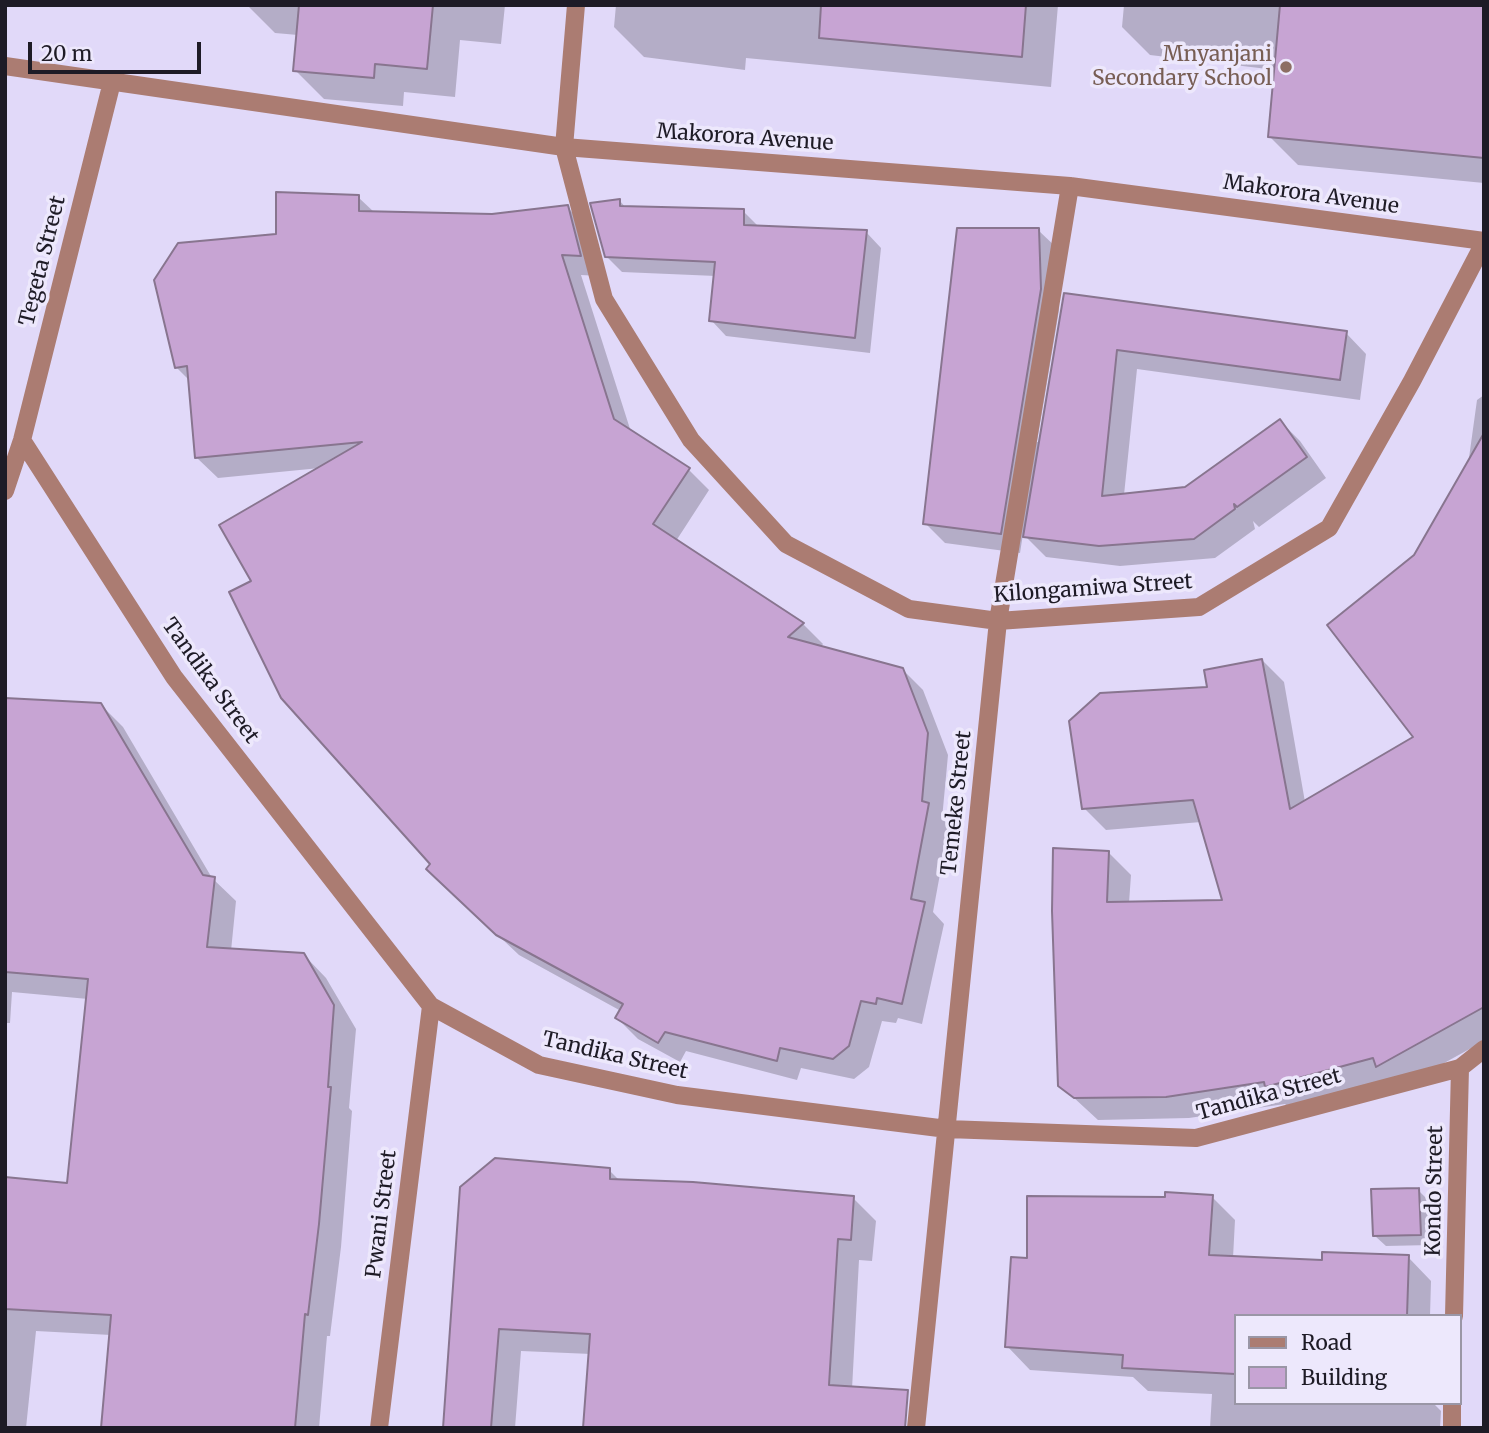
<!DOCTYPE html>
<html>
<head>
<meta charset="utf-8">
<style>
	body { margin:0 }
	#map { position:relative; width:1489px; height:1433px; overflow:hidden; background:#e1d9f9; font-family:Merriweather,serif }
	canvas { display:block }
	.frame { position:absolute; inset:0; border:7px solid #1e1b26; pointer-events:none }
	.legend { position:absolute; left:1234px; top:1314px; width:228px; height:91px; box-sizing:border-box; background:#ede8fc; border:2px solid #9a96a6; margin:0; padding:9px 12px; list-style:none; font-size:21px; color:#1e1b26 }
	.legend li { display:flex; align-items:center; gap:14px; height:35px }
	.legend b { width:35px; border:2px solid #9a96a6 }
	.scale { position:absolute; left:28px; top:42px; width:173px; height:32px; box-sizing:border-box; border:4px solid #1e1b26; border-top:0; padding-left:9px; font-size:21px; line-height:24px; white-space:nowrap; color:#1e1b26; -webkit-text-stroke:5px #ede8fc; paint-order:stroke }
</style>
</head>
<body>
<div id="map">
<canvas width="1489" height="1433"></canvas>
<div class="frame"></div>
<ul class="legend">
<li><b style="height:9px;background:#ab7c72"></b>Road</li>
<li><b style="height:19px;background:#c7a4d3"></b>Building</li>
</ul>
<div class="scale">20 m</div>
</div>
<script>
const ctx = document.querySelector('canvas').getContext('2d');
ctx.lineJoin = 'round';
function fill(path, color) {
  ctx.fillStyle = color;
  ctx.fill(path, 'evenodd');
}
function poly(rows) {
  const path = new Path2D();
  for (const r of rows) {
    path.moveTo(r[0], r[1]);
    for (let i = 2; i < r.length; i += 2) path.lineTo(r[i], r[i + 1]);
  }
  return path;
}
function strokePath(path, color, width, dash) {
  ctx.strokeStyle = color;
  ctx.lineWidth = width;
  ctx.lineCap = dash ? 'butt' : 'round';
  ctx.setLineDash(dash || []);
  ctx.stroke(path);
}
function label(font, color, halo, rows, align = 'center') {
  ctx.font = font + ' Merriweather,serif';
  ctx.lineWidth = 7;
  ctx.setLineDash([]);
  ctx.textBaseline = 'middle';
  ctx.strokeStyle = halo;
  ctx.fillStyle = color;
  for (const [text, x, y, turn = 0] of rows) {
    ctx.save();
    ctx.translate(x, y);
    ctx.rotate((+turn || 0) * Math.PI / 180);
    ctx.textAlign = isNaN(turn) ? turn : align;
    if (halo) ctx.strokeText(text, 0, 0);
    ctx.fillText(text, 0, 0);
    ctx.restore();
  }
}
fill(poly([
	[247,5,505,5,501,44,460,40,455,97,404,92,403,106,324,99,295,70,298,35,275,33],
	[616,5,1058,5,1051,87,746,58,745,70,644,57,614,27],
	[1124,5,1484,5,1484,183,1298,165,1269,136,1276,70,1150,55,1122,27],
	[358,197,375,213,492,215,567,207,588,228,600,276,581,275,631,432,688,469,709,490,676,541,803,624,823,644,820,648,902,669,923,690,948,755,942,819,949,825,933,912,944,924,922,1024,898,1018,896,1023,882,1021,869,1067,854,1079,801,1068,797,1080,686,1051,680,1062,638,1039,617,1018,621,1011,519,955,449,889,253,582,320,468,218,478,197,458,190,381,176,367,277,235],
	[620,201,626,208,743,211,759,227,866,232,881,248,870,353,726,336,711,320,716,276,622,272,606,256],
	[1038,230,1058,249,1059,310,1037,442,1041,442,1065,294,1346,333,1366,354,1360,400,1137,369,1124,495,1185,489,1280,421,1300,441,1326,478,1259,527,1253,521,1255,529,1215,558,1120,566,1046,557,1023,534,1020,553,945,543,925,523],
	[1484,395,1484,1041,1399,1088,1289,1108,1285,1104,1189,1118,1098,1120,1060,1085,1109,853,1131,875,1129,903,1224,902,1201,822,1106,830,1084,808,1209,689,1262,660,1284,682,1305,802,1415,738,1415,556,1468,465,1477,400],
	[5,700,100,704,123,727,212,878,236,901,231,951,304,955,326,978,356,1029,349,1108,352,1111,341,1247,330,1336,327,1336,319,1428,102,1428,111,1335,36,1331,26,1428,5,1428,5,1179,69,1184,88,999,12,992,10,1023,5,1023],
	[609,1170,620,1181,853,1198,876,1221,872,1261,859,1260,852,1389,591,1354,521,1351,515,1428,444,1428,462,1188],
	[1418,1190,1429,1201,1431,1245,1386,1246,1375,1236],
	[1212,1197,1235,1220,1233,1258,1324,1262,1408,1257,1431,1281,1430,1316,1235,1316,1235,1403,1433,1403,1441,1411,1440,1428,1210,1428,1212,1394,1148,1391,1133,1377,1030,1370,1007,1346,1029,1260,1166,1199]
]), '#0003');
const building = poly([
	[299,5,433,5,427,69,375,64,374,78,293,71,299,5],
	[821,5,1026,5,1022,57,819,38,821,5],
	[1280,5,1484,5,1484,158,1268,137,1280,5],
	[276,192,359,195,359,211,492,214,568,205,581,256,562,255,614,419,690,468,653,524,804,623,788,637,903,668,928,733,922,801,929,803,911,899,925,902,902,1004,877,998,876,1004,861,1001,849,1046,833,1059,780,1048,777,1061,665,1032,658,1043,615,1018,623,1004,496,935,426,869,430,864,281,698,229,592,251,581,219,525,362,442,195,458,187,366,175,368,154,280,178,243,276,234,276,192],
	[620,199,620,206,744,209,744,225,867,230,855,338,709,321,715,262,605,257,590,203,620,199],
	[957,228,1039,228,1041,289,1001,534,923,524,957,228],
	[1064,293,1347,331,1340,380,1117,350,1102,496,1185,487,1280,419,1307,457,1237,507,1234,504,1235,509,1194,539,1099,546,1023,537,1064,293],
	[1484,433,1484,1007,1376,1067,1373,1058,1265,1087,1264,1082,1166,1097,1074,1098,1058,1086,1052,911,1053,848,1109,851,1107,902,1222,900,1193,800,1082,809,1069,721,1100,693,1207,687,1204,670,1262,659,1290,809,1413,737,1327,625,1414,555,1484,433],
	[5,698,101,703,203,875,215,877,207,947,304,953,334,1005,328,1087,331,1087,319,1224,308,1315,305,1314,295,1428,101,1428,111,1315,5,1309,5,1177,67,1183,88,979,5,972,5,698],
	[495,1158,610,1168,610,1179,693,1182,854,1196,851,1240,838,1239,829,1385,908,1390,905,1428,583,1428,590,1334,499,1329,491,1428,443,1428,460,1187,495,1158],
	[1419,1188,1421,1235,1373,1236,1371,1189,1419,1188],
	[1165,1192,1213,1195,1209,1255,1322,1260,1322,1252,1409,1255,1407,1316,1235,1316,1235,1374,1122,1368,1123,1355,1005,1347,1011,1257,1027,1258,1027,1196,1165,1197,1165,1192]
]);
fill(building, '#c7a4d3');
strokePath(building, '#88758f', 2);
strokePath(poly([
	[576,5,564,147,604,299,691,440,786,544,909,609,998,621,1199,607,1329,528,1412,381,1484,243],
	[5,66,564,147,1070,186,1484,241],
	[22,440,174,677,431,1006,539,1065,677,1095,947,1129,1196,1138,1460,1068,1484,1049],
	[5,491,22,440,112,82],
	[1454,1316,1460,1068],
	[379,1428,431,1006],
	[916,1428,998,621,1070,186],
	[1452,1428,1452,1403]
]), '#ab7c72', 18);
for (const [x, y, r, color] of [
	[1286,67,7,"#8d6e63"]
]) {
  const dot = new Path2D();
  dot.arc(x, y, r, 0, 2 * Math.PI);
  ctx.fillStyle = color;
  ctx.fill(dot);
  strokePath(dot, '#ede8fc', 2.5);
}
label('21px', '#785e54', '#ede8fc', [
	["Mnyanjani",1272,55],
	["Secondary School",1272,79]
], 'right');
label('21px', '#1e1b26', '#ede8fc', [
	["Makorora Avenue",745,138,4],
	["Makorora Avenue",1311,195,8],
	["Tegeta Street",43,261,-76],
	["Kilongamiwa Street",1093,589,-4],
	["Tandika Street",210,681,54],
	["Temeke Street",957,803,-84],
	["Tandika Street",615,1056,13],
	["Tandika Street",1269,1095,-15],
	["Kondo Street",1435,1191,-89],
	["Pwani Street",382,1214,-83]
]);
</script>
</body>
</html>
